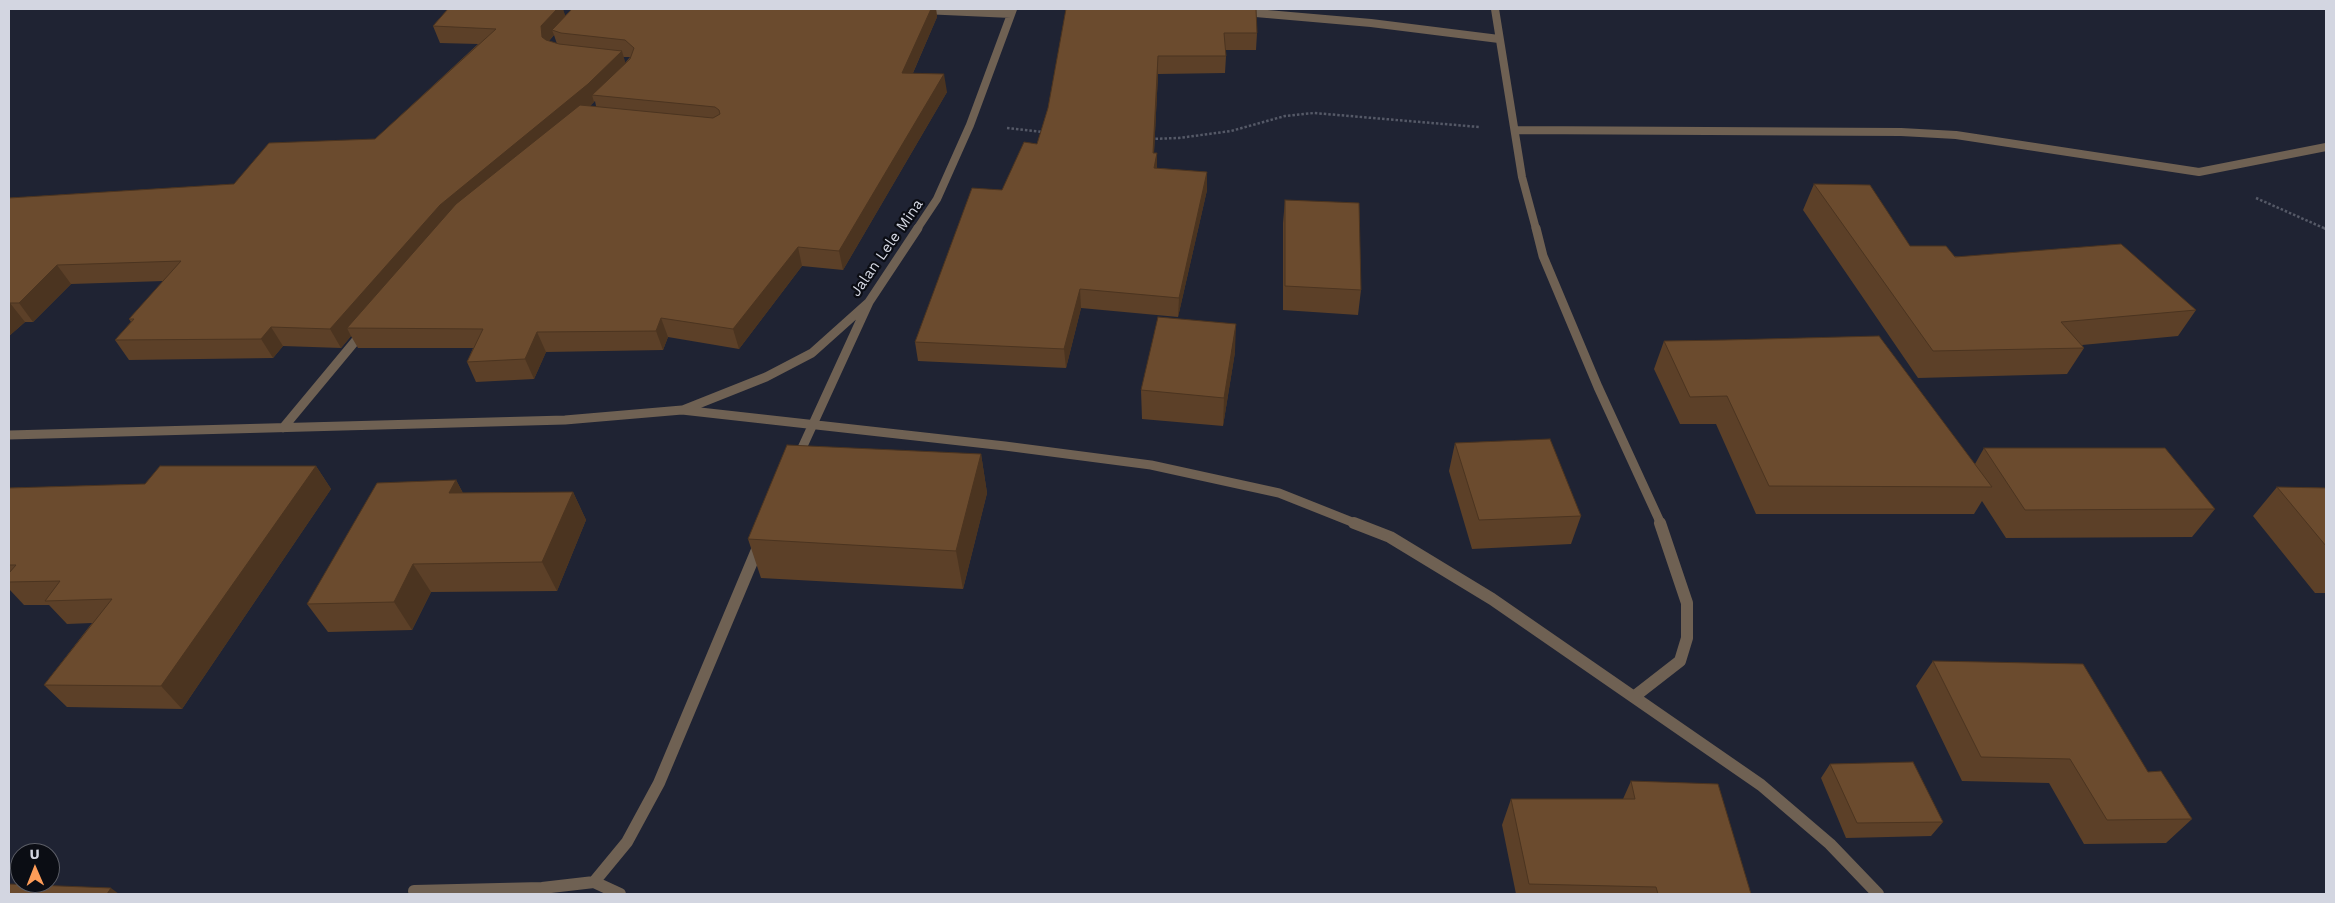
<!DOCTYPE html>
<html>
<head>
<meta charset="utf-8">
<style>
	body { margin:0 }
	#map { position:relative; width:2335px; height:903px; overflow:hidden; background:#1f2333; font-family:"Work Sans",sans-serif }
	canvas { display:block }
	.frame { position:absolute; inset:0; border:10px solid #d3d6e1; pointer-events:none }
	.north { position:absolute; left:10px; top:843px; width:50px; height:50px; box-sizing:border-box; background:#0b0d14; border:1px solid #5b5d66; border-radius:50%; rotate:359deg; font-size:14px; font-weight:700; line-height:20px; text-align:center; color:#d3d6e1 }
	.north::after { content:''; display:block; margin:auto; width:18px; height:22px; background:#fe9c58; clip-path:polygon(50% 0,100% 100%,50% 72%,0 100%) }
</style>
</head>
<body>
<div id="map">
<canvas width="2335" height="903"></canvas>
<div class="frame"></div>
<div class="north">U</div>
</div>
<script>
const ctx = document.querySelector('canvas').getContext('2d');
ctx.lineJoin = 'round';
function poly(rows) {
  const path = new Path2D();
  for (const r of rows) {
    path.moveTo(r[0], r[1]);
    for (let i = 2; i < r.length; i += 2) path.lineTo(r[i], r[i + 1]);
  }
  return path;
}
function strokePath(path, color, width, dash) {
  ctx.strokeStyle = color;
  ctx.lineWidth = width;
  ctx.lineCap = dash ? 'butt' : 'round';
  ctx.setLineDash(dash || []);
  ctx.stroke(path);
}
function fill(path, color) {
  ctx.fillStyle = color;
  ctx.fill(path, 'evenodd');
}
function label(font, color, halo, rows, align = 'center') {
  ctx.font = font + ' "Work Sans",sans-serif';
  ctx.lineWidth = 4.5;
  ctx.setLineDash([]);
  ctx.textBaseline = 'middle';
  ctx.strokeStyle = halo;
  ctx.fillStyle = color;
  for (const [text, x, y, turn = 0] of rows) {
    ctx.save();
    ctx.translate(x, y);
    ctx.rotate((+turn || 0) * Math.PI / 180);
    ctx.textAlign = isNaN(turn) ? turn : align;
    if (halo) ctx.strokeText(text, 0, 0);
    ctx.fillText(text, 0, 0);
    ctx.restore();
  }
}
strokePath(poly([
	[1007,128,1043,132],
	[1151,139,1179,138,1231,131,1285,116,1314,113,1479,127],
	[2256,198,2326,229]
]), '#555967', 2.5, [2.5, 2]);
strokePath(poly([
	[2324,228,2326,229]
]), '#555967', 3, [4, 2.5]);
strokePath(poly([
	[1495,9,1522,177,1536,229],
	[923,10,1011,14],
	[1244,12,1371,23,1499,39],
	[1515,130,1901,132,1956,135,2199,172,2326,147],
	[917,229,937,199,970,125,1013,9]
]), '#6f6153', 8);
strokePath(poly([
	[1536,228,1543,256,1598,387,1661,524],
	[683,410,766,377,812,353,869,302,918,228],
	[283,428,362,333],
	[9,435,565,420,682,410,1005,446,1151,465,1279,493,1357,524],
	[797,459,869,302]
]), '#6f6153', 9);
strokePath(poly([
	[1354,523,1390,537,1492,599,1761,785,1830,844,1878,894],
	[1635,696,1680,661,1687,638,1687,603,1660,523],
	[594,882,620,894],
	[414,891,542,888,594,882,627,842,659,783,759,545]
]), '#6f6153', 12);
fill(poly([
	[448,9,936,9,937,17,913,73,947,92,843,270,802,266,739,349,668,337,663,350,546,352,534,379,476,382,467,362,473,348,358,348,351,336,341,348,283,346,273,358,129,360,115,340,131,322,129,319,164,281,71,284,33,322,25,322,9,336,9,198,234,184,375,139,478,44,440,43,433,26],
	[563,10,571,10,565,16],
	[554,35,557,44,549,41],
	[623,57,630,57,625,63],
	[595,101,596,106,590,106],
	[1066,9,1257,33,1256,50,1225,50,1226,56,1225,73,1158,74,1154,153,1157,168,1207,172,1207,190,1178,317,1081,308,1066,368,918,361,915,342,1002,190,1037,144,1048,108],
	[1814,184,1910,246,2196,310,2178,336,2082,345,2084,348,2067,374,1918,378,1803,210],
	[1285,200,1361,290,1358,315,1283,310,1283,223],
	[1664,341,1975,464,1984,448,2215,509,2192,537,2006,538,1982,501,1974,514,1756,514,1716,424,1680,424,1654,369],
	[1235,352,1223,426,1142,419,1141,390],
	[1455,443,1581,516,1571,544,1472,549,1449,471],
	[981,454,987,493,963,589,761,578,748,539],
	[316,466,331,489,182,709,67,707,44,685,92,623,67,624,49,605,24,605,9,589,9,488,145,484],
	[456,480,463,493,573,492,586,520,557,591,431,592,412,630,328,632,307,604],
	[2277,487,2326,488,2326,593,2315,593,2253,516],
	[1933,661,2148,772,2192,819,2166,843,2084,844,2049,783,1962,781,1916,686],
	[1830,764,1943,822,1931,836,1846,838,1821,778],
	[1631,781,1751,894,1516,894,1502,825,1511,799,1623,799]
]), '#5c4028');
fill(poly([
	[557,9,563,9,567,21,552,30,554,35,547,43,542,37,541,26],
	[931,9,936,9,937,17,905,91,902,73],
	[622,51,627,68,592,95,594,102,448,224,347,328,351,336,341,348,330,329,440,205],
	[1158,56,1158,74,1153,171,1153,153],
	[944,74,947,92,843,270,839,251],
	[1157,153,1157,171,1154,168],
	[1207,172,1207,190,1178,317,1179,298],
	[798,247,802,266,739,349,733,329],
	[57,265,71,284,33,322,19,303],
	[1080,289,1081,308,1066,368,1064,349],
	[10,303,25,322,9,336,9,304],
	[661,318,668,337,663,350,656,331],
	[1236,324,1235,352,1223,426,1224,398],
	[271,327,283,346,273,358,261,339],
	[537,332,546,352,534,379,525,359],
	[981,454,987,493,963,589,956,551],
	[316,466,331,489,182,709,161,686],
	[456,480,471,509,449,493],
	[573,492,586,520,557,591,542,562],
	[413,564,431,592,412,630,394,602],
	[111,888,119,894,107,894]
]), '#4b3420');
const building = poly([
	[448,9,557,9,541,26,542,37,546,40,559,44,622,51,588,84,440,205,330,329,271,327,261,339,115,340,134,319,129,319,181,261,57,265,19,303,10,303,9,304,9,198,234,184,269,143,375,139,496,29,433,26,448,9],
	[572,9,931,9,902,73,944,74,839,251,798,247,733,329,661,318,656,331,537,332,525,359,467,362,483,329,347,328,456,204,580,105,713,118,720,114,719,110,715,107,592,95,630,59,634,48,625,40,561,33,552,30,572,9],
	[1066,9,1256,9,1257,33,1224,33,1226,56,1158,56,1153,153,1157,153,1154,168,1207,172,1179,298,1080,289,1064,349,915,342,972,188,1002,190,1024,142,1037,144,1048,108,1066,9],
	[1814,184,1870,185,1910,246,1946,246,1955,257,2121,244,2196,310,2061,322,2084,348,1933,351,1814,184],
	[1285,200,1359,203,1361,290,1285,286,1285,200],
	[1158,317,1236,324,1224,398,1141,390,1158,317],
	[1879,336,1992,487,1769,486,1727,396,1690,397,1664,341,1726,340,1879,336],
	[1550,439,1581,516,1479,520,1455,443,1550,439],
	[787,445,981,454,956,551,748,539,787,445],
	[1984,448,2165,448,2215,509,2025,510,1984,448],
	[160,466,316,466,161,686,44,685,112,599,45,601,60,581,9,582,9,573,16,565,9,565,9,488,145,484,160,466],
	[456,480,449,493,573,492,542,562,413,564,394,602,307,604,377,483,456,480],
	[2277,487,2326,488,2326,546,2277,487],
	[1933,661,2083,664,2148,772,2161,771,2192,819,2107,820,2070,759,1981,757,1933,661],
	[1913,762,1943,822,1857,823,1830,764,1913,762],
	[1631,781,1718,784,1751,894,1658,894,1656,887,1529,884,1511,799,1635,799,1631,781],
	[9,884,111,888,107,894,9,894,9,884]
]);
fill(building, '#6b4b2e');
strokePath(building, '#4b3420', 1);
label('15px', '#d3d6e1', '#0b0d14', [
	["Jalan Lele Mina",887,248,-55]
]);
</script>
</body>
</html>
